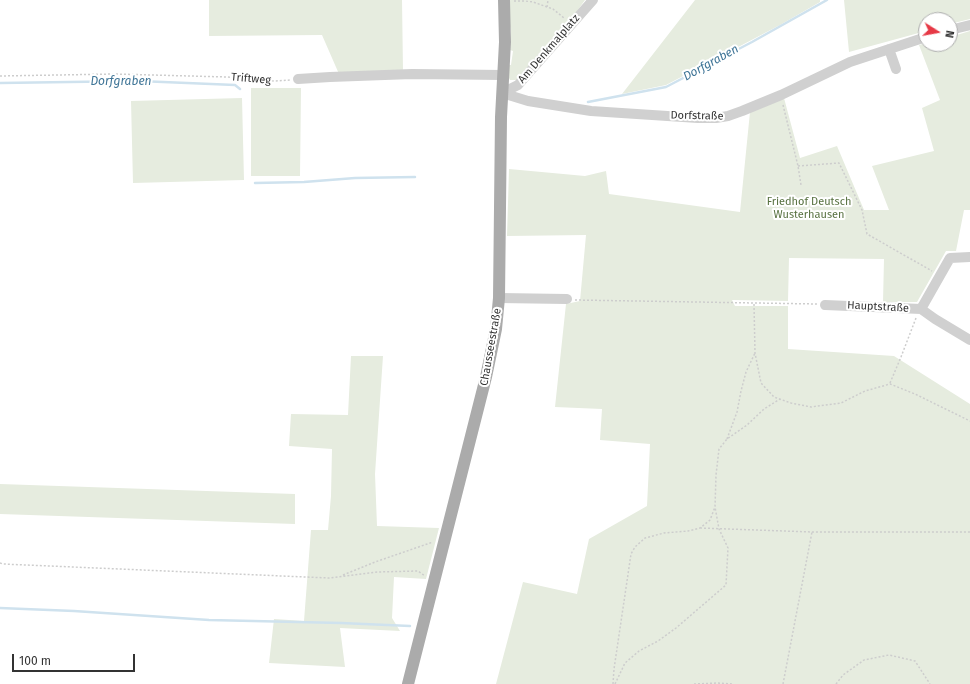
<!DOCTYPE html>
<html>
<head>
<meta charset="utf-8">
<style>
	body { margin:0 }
	#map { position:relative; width:970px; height:684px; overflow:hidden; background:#fff; font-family:"Fira Sans",sans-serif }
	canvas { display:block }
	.north { position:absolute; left:918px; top:12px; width:40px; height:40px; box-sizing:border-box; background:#fff; border:1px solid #adadad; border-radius:50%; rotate:101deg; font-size:11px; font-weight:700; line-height:16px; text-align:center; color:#333 }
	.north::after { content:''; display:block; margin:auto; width:14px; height:18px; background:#e63946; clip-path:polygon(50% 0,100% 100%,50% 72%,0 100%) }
	.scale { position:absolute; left:12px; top:654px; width:123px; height:18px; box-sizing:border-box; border:2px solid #333; border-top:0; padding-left:5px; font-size:12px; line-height:14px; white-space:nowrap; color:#333; -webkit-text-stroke:3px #fff; paint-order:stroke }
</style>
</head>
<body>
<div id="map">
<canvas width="970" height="684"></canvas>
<div class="north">N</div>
<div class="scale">100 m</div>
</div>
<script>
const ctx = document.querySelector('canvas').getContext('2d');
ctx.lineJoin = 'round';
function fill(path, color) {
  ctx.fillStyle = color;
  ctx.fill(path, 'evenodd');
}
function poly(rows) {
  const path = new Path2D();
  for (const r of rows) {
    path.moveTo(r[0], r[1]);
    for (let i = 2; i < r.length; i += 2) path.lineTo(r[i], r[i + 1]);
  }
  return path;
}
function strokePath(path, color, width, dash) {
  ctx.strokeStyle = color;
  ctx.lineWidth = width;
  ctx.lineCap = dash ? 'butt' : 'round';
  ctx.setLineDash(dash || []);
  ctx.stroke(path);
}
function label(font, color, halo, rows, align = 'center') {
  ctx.font = font + ' "Fira Sans",sans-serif';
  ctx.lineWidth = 4;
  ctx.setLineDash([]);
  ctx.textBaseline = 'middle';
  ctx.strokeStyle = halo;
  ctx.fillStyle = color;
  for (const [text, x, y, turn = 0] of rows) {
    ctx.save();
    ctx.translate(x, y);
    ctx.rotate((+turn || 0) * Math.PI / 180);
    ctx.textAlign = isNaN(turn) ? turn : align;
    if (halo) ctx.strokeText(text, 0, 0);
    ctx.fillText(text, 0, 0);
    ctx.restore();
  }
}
fill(poly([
	[209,0,402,0,403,71,339,74,322,35,209,36],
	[508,0,585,0,570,21,517,80,510,80,509,78,509,65,511,65,513,51,510,50,511,31,509,21],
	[695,0,820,0,820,2,780,25,666,85,622,94],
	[844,0,970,0,970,19,950,24,950,20,926,20,926,31,849,52],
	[970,31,970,210,964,210,956,251,946,251,917,302,883,302,884,259,789,258,788,301,732,300,735,306,788,306,788,349,894,356,970,404,970,684,496,684,523,582,577,594,589,539,647,506,650,444,600,440,602,409,555,407,566,304,580,301,586,235,507,236,509,169,585,176,606,171,609,194,740,212,750,112,784,98,800,158,837,146,864,210,889,210,872,166,934,151,922,108,940,100,919,45,926,43,926,44,950,44,950,37],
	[251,88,301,88,300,176,251,176],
	[242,98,244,180,133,183,131,101],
	[351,356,383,356,375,474,377,526,439,528,426,579,394,577,392,618,400,631,340,628,345,667,269,663,274,619,304,621,311,530,328,530,331,496,332,449,289,446,291,414,348,415],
	[0,484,295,494,295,524,0,514]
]), '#e6ecdf');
strokePath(poly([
	[0,83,139,81,235,85,240,89],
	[588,102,666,87,752,42,827,0],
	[255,183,304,182,355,178,415,177],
	[0,608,74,611,209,620,341,623,410,626]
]), '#cfe2ee', 2.5);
strokePath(poly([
	[514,1,525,1,533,2,553,9,564,18],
	[547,7,548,0],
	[0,76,115,74,227,77,259,80,275,81,290,80],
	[783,105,798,166,801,185],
	[798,166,839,163,862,210,867,234,932,271],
	[575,300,817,304],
	[754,304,755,353,761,383,774,397,791,403,811,407,841,403,865,391,890,384,915,394,970,421],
	[890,383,901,357,916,318],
	[727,439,737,412,741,391,746,372,755,353],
	[700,528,812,532,970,532],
	[0,563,3,564,329,578,378,572,418,571,425,576],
	[343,575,375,562,433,542],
	[613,684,614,669,631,554,635,547,645,538,664,533,688,531,700,528,710,520,715,507,716,475,719,449,727,439,747,425,764,409,780,399],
	[615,684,625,663,639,651,658,641,676,628,726,585,728,548,719,529,715,507],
	[694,684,718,683,733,684],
	[783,684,812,532],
	[836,684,843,675,864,660,889,655,915,661,930,684]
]), '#cdcdcd', 1.5, [2, 2]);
strokePath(poly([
	[950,30,970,25],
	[889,49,896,69],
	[298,79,330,77,412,74,503,75],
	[502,93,528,101,591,111,698,118,716,118,728,116,742,111,781,95,850,62,926,37],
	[502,93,518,85,593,0],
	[499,298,567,299],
	[825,305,921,309,935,319,970,340],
	[921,309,950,258,970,257]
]), '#d0d0d0', 10);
strokePath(poly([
	[408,684,486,377,496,329,499,298,501,117,505,42,504,0]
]), '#ababab', 12);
label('11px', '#333', '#fff', [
	["Am Denkmalplatz",549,49,-49],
	["Triftweg",251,79,5],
	["Dorfstraße",697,116,1],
	["Hauptstraße",878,307,3],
	["Chausseestraße",491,347,-80]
]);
label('11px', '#56703f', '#fff', [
	["Friedhof Deutsch",809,202],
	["Wusterhausen",809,215]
]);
label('italic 12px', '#3f7597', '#fff', [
	["Dorfgraben",711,63,-29],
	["Dorfgraben",121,82]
]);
</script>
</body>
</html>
